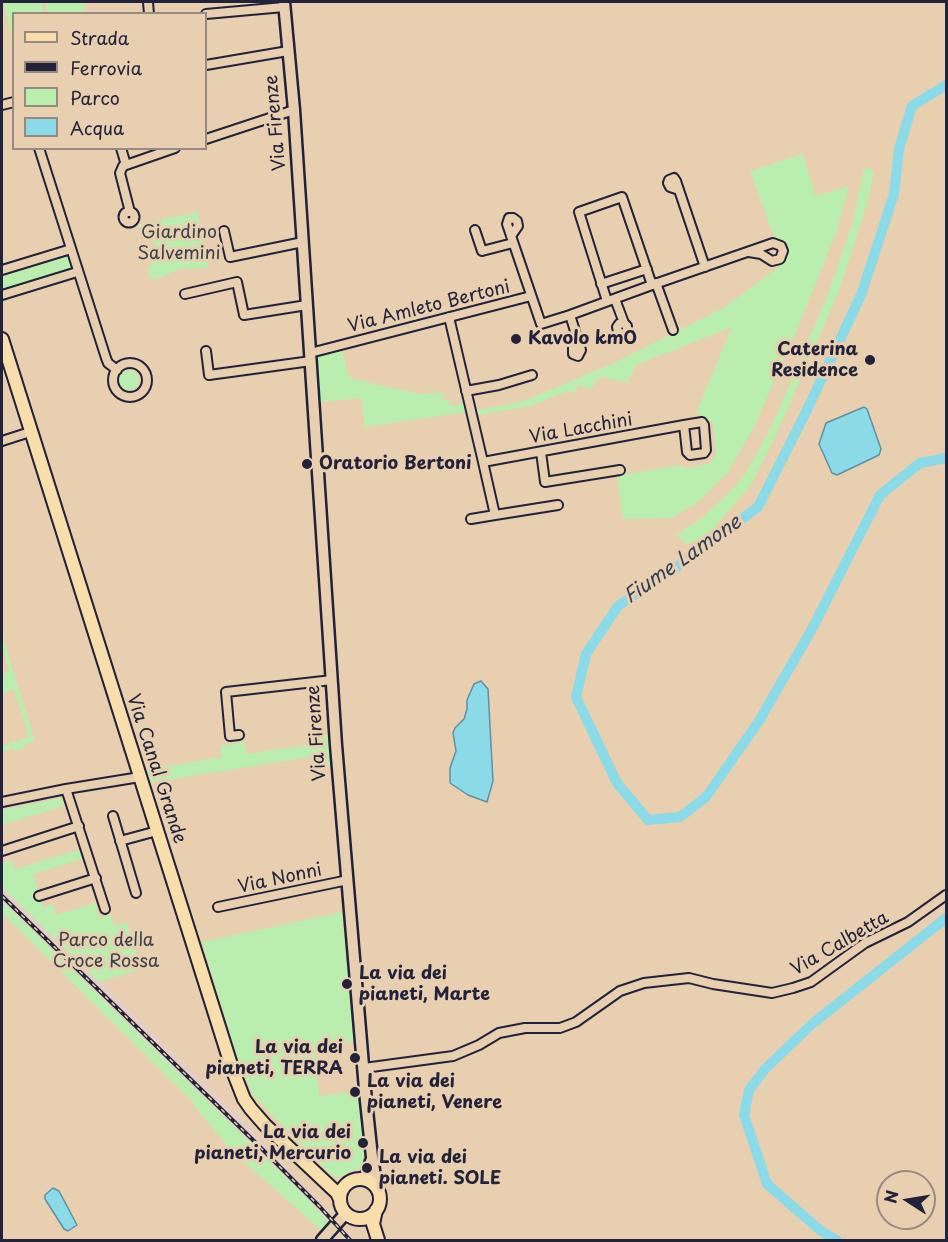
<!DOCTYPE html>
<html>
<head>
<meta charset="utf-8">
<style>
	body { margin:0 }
	#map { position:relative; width:948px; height:1242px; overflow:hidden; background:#e7cfb0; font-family:"Playpen Sans",sans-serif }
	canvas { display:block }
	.frame { position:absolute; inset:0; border:3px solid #22223b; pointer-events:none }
	.legend { position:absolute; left:12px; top:12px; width:195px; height:138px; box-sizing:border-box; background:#e7cfb0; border:2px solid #988a81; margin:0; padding:8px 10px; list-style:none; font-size:18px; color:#22223b }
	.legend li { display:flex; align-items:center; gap:12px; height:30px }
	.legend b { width:30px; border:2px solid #988a81 }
	.north { position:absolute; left:876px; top:1170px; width:60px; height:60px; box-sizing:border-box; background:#e7cfb0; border:2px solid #988a81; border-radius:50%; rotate:282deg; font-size:16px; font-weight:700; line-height:24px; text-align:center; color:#22223b }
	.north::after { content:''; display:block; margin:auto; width:21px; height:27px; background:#22223b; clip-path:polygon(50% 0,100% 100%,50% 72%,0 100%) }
</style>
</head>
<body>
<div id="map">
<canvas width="948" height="1242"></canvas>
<div class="frame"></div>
<ul class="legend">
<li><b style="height:8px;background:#f8deab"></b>Strada</li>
<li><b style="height:8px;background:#22223b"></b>Ferrovia</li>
<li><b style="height:16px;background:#baeeae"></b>Parco</li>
<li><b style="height:16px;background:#8bdae8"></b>Acqua</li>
</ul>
<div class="north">N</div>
</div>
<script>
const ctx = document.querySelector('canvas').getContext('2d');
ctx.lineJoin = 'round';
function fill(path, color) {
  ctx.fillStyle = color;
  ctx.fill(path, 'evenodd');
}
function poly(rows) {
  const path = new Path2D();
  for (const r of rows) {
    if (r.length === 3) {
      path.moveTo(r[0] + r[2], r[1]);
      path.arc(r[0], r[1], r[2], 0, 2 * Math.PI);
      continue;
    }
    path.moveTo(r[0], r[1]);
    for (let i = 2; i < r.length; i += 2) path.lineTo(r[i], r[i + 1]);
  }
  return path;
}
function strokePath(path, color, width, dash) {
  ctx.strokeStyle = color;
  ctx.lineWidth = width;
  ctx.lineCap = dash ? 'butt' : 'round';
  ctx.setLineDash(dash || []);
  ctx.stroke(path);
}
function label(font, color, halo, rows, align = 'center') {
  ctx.font = font + ' "Playpen Sans",sans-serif';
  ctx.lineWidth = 6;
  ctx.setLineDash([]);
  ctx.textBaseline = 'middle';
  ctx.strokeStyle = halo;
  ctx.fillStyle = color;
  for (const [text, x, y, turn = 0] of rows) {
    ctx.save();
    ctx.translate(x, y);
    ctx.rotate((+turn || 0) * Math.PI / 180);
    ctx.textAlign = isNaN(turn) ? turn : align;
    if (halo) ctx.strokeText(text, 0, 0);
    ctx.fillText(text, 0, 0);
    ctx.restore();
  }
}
fill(poly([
	[2,886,235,1112,355,1240,346,1240,299,1190,2,901]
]), '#e5cec6');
fill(poly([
	[8,2,42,2,44,13,14,14,13,41,4,3],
	[46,2,84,2,85,13,47,13],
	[803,154,815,196,849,186,836,233,796,332,754,427,728,472,698,502,672,518,623,519,617,476,680,465,686,468,709,464,716,454,713,422,696,413,732,327,636,365,627,383,603,377,595,381,592,389,578,385,574,393,568,391,531,406,477,415,476,410,511,404,534,397,618,361,725,307,780,266,786,259,787,245,783,241,774,237,750,171],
	[869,167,874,173,868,200,839,291,778,431,751,485,711,531,698,540,687,544,676,535,703,517,733,489,747,471,771,427,828,294,853,221,864,169],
	[197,212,209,268,180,269,154,280,150,276,148,270,154,259,154,242,150,234,136,225],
	[68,255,72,268,2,290,2,275],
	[342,350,348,375,353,379,419,394,442,392,444,400,449,400,451,406,465,403,467,412,365,427,361,398,319,402,317,359,320,354],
	[129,380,10],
	[2,635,35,741,24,745,25,748,15,751,14,748,2,752,2,746,29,737,14,689,2,693,2,674,9,671,2,646],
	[328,733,331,767,322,758,314,756,148,783,144,770,222,757,220,746,244,742,247,754,314,744],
	[61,798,63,806,2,825,2,810],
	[79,850,82,859,33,874,43,907,52,904,56,915,95,903,100,918,111,915,115,926,127,922,141,969,99,982,2,887,2,863,11,860,15,869],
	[2,901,299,1190,333,1226,326,1226,322,1231,233,1152,194,1106,193,1102,2,913],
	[342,912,354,1042,315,1046,319,1096,358,1092,365,1165,362,1169,350,1171,339,1178,330,1174,254,1096,240,1067,202,942]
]), '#baeeae');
const water = poly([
	[864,407,867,409,881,449,879,455,837,475,832,473,819,444,826,423,864,407],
	[481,681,488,689,493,781,487,802,468,795,450,783,450,768,456,751,453,733,455,728,464,719,467,709,467,700,474,684,481,681],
	[53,1188,59,1191,77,1225,68,1231,64,1229,45,1199,45,1195,53,1188]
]);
fill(water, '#8bdae8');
strokePath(water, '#6190a3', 1.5);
strokePath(poly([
	[946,85,912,106,899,149,894,194,861,295,806,412,758,507,677,567,618,606,586,654,576,697,617,783,648,820,680,817,706,797,759,721,812,629,880,495,920,463,946,458],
	[837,1240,821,1231,767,1184,744,1115,749,1090,765,1069,812,1024,946,918]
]), '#8bdae8', 10);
const street = poly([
	[148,2,149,14],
	[206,14,284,7],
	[206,65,288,51],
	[2,105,14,102],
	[206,139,294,110],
	[39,148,106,358,108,363,117,370],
	[121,148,126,165,175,148],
	[126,165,123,166,120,173,130,212],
	[679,190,670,187,668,183,669,180,674,178,676,181,679,190,705,267],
	[129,217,5.5],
	[475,230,482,251,513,243],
	[224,231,230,257,303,242],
	[511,236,518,226,517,221,513,218,509,218,507,224,541,324,570,315,652,285,773,243,781,246,783,251,780,259,772,261,761,254,749,252],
	[2,270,71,249],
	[656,283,673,330],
	[601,284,647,269],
	[185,294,237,282,244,315,307,305],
	[2,295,77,272],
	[615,299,624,323,627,326,627,332,621,334,618,332,617,327,619,324,624,323],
	[607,301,579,212,622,197,652,285],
	[570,315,581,350,578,356,573,354,573,348,580,348],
	[449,317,483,462,684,425,702,422,704,425,706,450,704,453,690,455,687,452,684,425],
	[206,351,209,375,311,361],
	[310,353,531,296],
	[130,380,17],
	[466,391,499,385,532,375],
	[2,441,30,432],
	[541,452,545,482,620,470],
	[495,515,558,505],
	[471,519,495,515,483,462],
	[239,735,230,736,226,692,332,680],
	[66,789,105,909],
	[2,802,66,789,140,777],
	[113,816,136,893],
	[120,841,157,831],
	[2,851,79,826],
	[39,896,96,878],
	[218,907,348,880],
	[364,1068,453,1056,479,1045,499,1033,525,1028,560,1028,576,1022,620,991,644,983,689,978,713,984,772,993,793,988,811,982,865,943,908,922,946,895]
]);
const secondary = poly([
	[284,2,294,110,336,745,366,1101,372,1157,377,1189],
	[363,1179,368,1172,371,1161],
	[322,1240,346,1213]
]);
const primary = poly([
	[2,339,233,1071,244,1099,251,1109,265,1125,337,1193,340,1199],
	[360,1199,20],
	[376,1210,373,1224,378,1240]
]);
strokePath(street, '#22223b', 12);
strokePath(secondary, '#22223b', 15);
strokePath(primary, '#22223b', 16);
strokePath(street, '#e7cfb0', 8);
strokePath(secondary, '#e7cfb0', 10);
strokePath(primary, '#f8deab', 12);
const rail = poly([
	[2,896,254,1141,320,1207,350,1240]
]);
strokePath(rail, '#22223b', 4);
strokePath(rail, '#e7cfb0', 1.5, [4.5]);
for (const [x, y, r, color] of [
	[516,339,6,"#22223b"],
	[870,360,6,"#22223b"],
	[307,464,6,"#22223b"],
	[347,984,6,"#22223b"],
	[355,1058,6,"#22223b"],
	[355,1092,6,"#22223b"],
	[363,1143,6,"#22223b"],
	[367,1168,6,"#22223b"]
]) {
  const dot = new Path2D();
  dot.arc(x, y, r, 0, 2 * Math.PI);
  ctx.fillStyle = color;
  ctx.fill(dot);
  strokePath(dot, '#e7cfb0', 2);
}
label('18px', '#22223b', '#e7cfb0', [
	["Via Firenze",276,123,-95],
	["Via Amleto Bertoni",429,307,-14],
	["Via Lacchini",581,429,-10],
	["Via Firenze",317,733,-94],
	["Via Canal Grande",156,769,72],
	["Via Nonni",280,879,-12],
	["Via Calbetta",840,944,-30]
]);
label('18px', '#39414c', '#e7cfb0', [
	["Giardino",179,233],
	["Salvemini",179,254],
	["Parco della",106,941],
	["Croce Rossa",106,962]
]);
label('bold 18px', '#22223b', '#e7cfb0', [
	["Kavolo km0",528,339],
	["Caterina",858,350,"right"],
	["Residence",858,371,"right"],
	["Oratorio Bertoni",319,464],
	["La via dei",359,974],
	["pianeti, Marte",359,995],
	["La via dei",343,1048,"right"],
	["pianeti, TERRA",343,1069,"right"],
	["La via dei",367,1082],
	["pianeti, Venere",367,1103],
	["La via dei",351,1133,"right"],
	["pianeti, Mercurio",351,1154,"right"],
	["La via dei",379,1158],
	["pianeti. SOLE",379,1179]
], 'left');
label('italic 20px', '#323e55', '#e7cfb0', [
	["Fiume Lamone",683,560,-35]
]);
</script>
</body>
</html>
